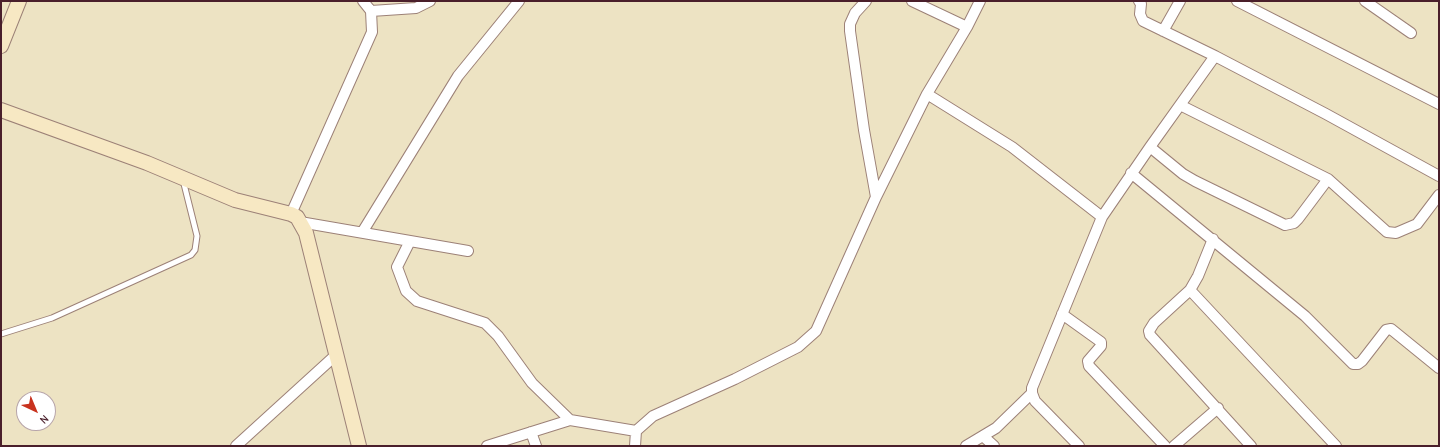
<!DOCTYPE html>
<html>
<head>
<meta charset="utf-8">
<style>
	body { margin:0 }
	#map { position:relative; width:1440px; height:447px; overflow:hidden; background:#ede3c3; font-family:"Comic Neue",sans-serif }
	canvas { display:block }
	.frame { position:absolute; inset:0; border:2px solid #4a1f2b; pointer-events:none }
	.north { position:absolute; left:16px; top:391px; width:40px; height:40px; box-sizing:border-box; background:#fff; border:1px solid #b7a5aa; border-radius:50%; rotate:136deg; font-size:11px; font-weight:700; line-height:16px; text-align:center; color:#4a1f2b }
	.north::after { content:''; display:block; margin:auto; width:14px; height:18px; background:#c8321e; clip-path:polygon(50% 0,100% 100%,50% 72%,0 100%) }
</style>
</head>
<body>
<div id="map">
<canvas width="1440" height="447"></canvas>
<div class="frame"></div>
<div class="north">N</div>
</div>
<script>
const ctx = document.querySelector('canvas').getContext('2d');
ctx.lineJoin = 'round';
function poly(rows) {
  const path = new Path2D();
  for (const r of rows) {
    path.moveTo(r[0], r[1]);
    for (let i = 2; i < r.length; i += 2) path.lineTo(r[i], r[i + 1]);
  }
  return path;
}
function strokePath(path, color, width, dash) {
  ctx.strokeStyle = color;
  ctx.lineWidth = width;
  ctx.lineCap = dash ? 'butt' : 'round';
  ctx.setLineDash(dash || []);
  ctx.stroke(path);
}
const lane = poly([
	[1,334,52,318,191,255,195,250,197,236,183,180]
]);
const street = poly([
	[866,1,855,13,850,24,850,31,864,130,876,197],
	[912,1,967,27],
	[1139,1,1141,4,1140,14,1143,21,1215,56,1326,114,1439,176],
	[1237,1,1439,104],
	[1365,1,1411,33],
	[371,11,416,8,430,1],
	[1163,31,1180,1],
	[927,94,1012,147,1102,217],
	[1180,105,1328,179,1387,232,1396,233,1417,224,1439,195],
	[1150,147,1183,174,1195,181,1285,225,1294,223,1298,219,1328,179],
	[1131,173,1305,316,1353,364,1358,364,1362,361,1386,330,1391,329,1439,368],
	[291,214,372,32,371,11,363,1],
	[300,222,468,251],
	[363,231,458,76,519,1],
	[1213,239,1198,276,1190,290,1154,323,1149,331,1150,335,1251,446],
	[410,241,397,267,406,291,417,301,485,323,498,336,532,383,570,420],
	[1190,290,1336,446],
	[1062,314,1101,342,1101,346,1088,361,1089,366,1165,446],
	[531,432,536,446],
	[984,437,994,446],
	[236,446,337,354],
	[487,446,570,420,636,431],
	[635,446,636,431,653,416,735,379,798,347,816,331,876,197,927,94,967,27,980,1],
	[966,446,996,428,1032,393],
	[1079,446,1035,401,1032,393,1032,388,1102,217,1150,147,1215,56],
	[1174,446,1218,408]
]);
const secondary = poly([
	[1,46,19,1],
	[1,110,147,163,235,200,291,214,297,217,306,233,359,446]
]);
strokePath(lane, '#9c8177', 7);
strokePath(street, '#9c8177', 12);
strokePath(secondary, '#9c8177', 16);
strokePath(lane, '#fff', 5);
strokePath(street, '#fff', 10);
strokePath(secondary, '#f7e8c3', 14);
</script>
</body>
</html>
